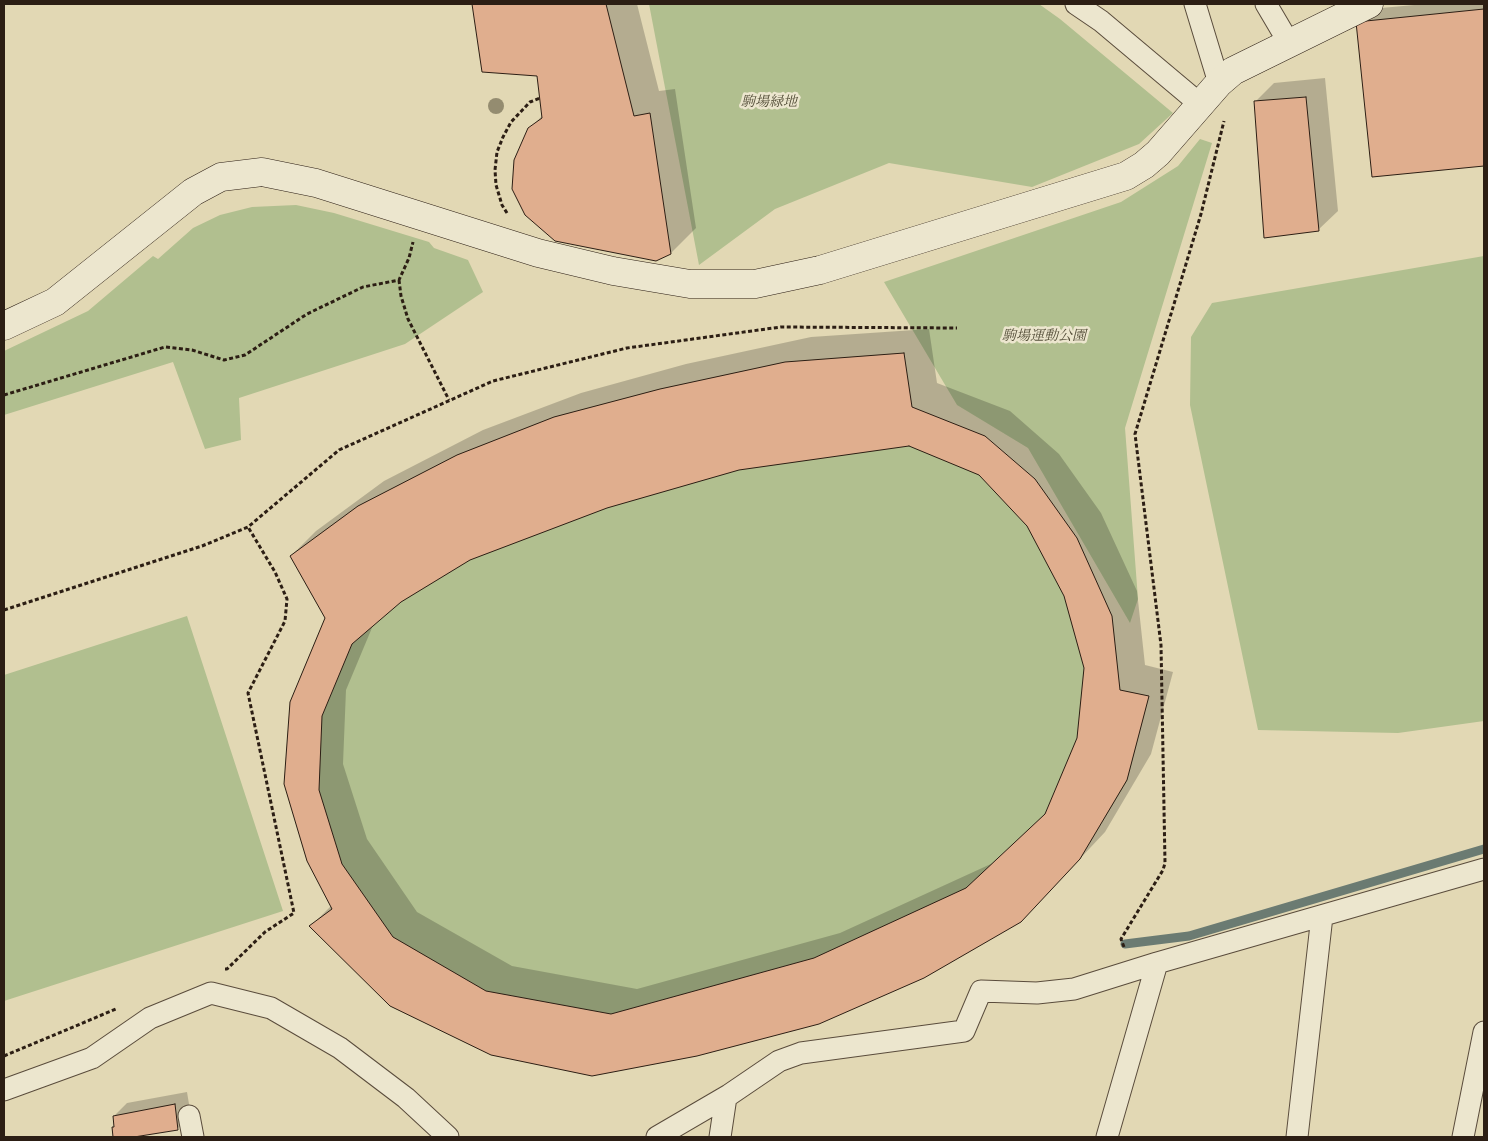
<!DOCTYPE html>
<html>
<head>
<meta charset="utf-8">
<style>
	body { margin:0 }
	#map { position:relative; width:1488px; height:1141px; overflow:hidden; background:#e2d8b4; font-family:"IM FELL English",serif }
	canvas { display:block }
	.frame { position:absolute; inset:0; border:5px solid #2c1e14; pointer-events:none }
</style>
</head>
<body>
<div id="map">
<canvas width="1488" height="1141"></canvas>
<div class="frame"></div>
</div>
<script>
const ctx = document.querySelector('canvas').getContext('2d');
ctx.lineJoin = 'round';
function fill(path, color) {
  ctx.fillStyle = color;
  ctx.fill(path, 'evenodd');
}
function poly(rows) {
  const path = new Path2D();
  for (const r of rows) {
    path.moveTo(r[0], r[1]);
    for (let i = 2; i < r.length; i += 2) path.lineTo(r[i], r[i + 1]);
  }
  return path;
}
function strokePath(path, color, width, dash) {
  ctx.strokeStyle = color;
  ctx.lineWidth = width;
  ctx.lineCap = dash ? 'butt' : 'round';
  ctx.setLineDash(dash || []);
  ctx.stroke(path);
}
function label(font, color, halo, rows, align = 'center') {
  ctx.font = font + ' "IM FELL English","Noto Serif JP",serif';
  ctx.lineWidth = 5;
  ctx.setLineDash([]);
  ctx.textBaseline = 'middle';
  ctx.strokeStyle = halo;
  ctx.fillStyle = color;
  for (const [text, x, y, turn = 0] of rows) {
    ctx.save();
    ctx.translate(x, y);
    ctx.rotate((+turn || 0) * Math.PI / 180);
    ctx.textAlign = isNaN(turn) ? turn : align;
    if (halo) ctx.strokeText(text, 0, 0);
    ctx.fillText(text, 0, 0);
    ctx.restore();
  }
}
fill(poly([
	[649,4,1039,4,1060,19,1173,113,1139,144,1032,187,889,163,775,209,699,265],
	[1200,139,1212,143,1125,428,1138,599,1130,623,1028,448,957,405,884,282,1121,202,1178,166],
	[296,205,334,213,429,242,434,248,468,260,483,292,405,344,239,398,241,440,205,449,173,362,4,415,4,351,88,311,153,256,158,259,193,228,220,215,252,207],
	[1484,256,1484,721,1398,733,1258,730,1190,405,1191,337,1212,303],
	[904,353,912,407,1077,538,1112,616,1120,690,1149,696,1127,781,1080,859,1021,922,491,1055,390,1006,309,926,332,909,307,861,284,784,290,702,325,618,290,556,358,506,457,455,554,417,660,389,785,362],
	[187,616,283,911,4,1001,4,675]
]), '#b1bf8f');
fill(poly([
	[473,4,637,4,659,91,675,89,696,228,671,253,529,129,543,115,538,75,484,71],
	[1425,4,1484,4,1484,165,1373,176,1357,22,1370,9],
	[1325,78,1338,211,1318,230,1255,102,1274,83],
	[929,329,937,383,1010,411,1059,454,1101,513,1137,591,1145,665,1173,672,1151,754,1105,832,1046,895,491,1054,311,926,332,905,308,861,326,618,291,556,316,531,384,481,483,430,581,393,686,364,811,337],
	[910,444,980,474,1028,525,1066,596,1085,668,1078,738,1047,812,993,863,840,933,637,989,512,966,417,912,367,839,343,764,346,690,374,623,400,601,469,558,606,507,739,468],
	[187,1092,191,1116,178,1128,127,1137,114,1137,113,1128,116,1125,114,1116,127,1103]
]), '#0003');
strokePath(poly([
	[1125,944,1189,936,1484,849]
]), '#6b7b72', 9);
const building = poly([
	[472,4,606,4,634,116,650,113,671,254,656,261,555,241,525,215,512,189,514,160,528,128,542,118,537,76,482,72,472,4],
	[1484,9,1484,166,1372,177,1356,22,1484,9],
	[1306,97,1319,231,1264,238,1254,101,1306,97],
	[904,353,912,407,985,436,1035,479,1077,538,1112,616,1120,690,1149,696,1127,780,1080,859,1021,922,924,978,819,1024,697,1056,592,1076,491,1055,390,1006,309,926,332,909,307,861,284,784,290,702,325,618,290,556,358,506,457,455,554,417,660,389,785,362,904,353],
	[909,446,979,475,1027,526,1064,596,1084,668,1077,738,1045,814,966,888,814,958,611,1014,486,991,393,937,342,864,319,790,322,716,352,644,401,602,470,560,607,508,739,470,909,446],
	[175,1104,178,1130,134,1137,113,1137,112,1127,114,1127,113,1116,175,1104]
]);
fill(building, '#e0ae8e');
strokePath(building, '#2c1e14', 1);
const street = poly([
	[1076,4,1101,21,1201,105],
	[1195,4,1219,83],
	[1266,4,1289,43],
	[4,1090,92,1058,150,1018,211,993,271,1008,340,1048,406,1098,448,1137],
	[189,1116,193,1137],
	[657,1137,729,1095,779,1061,801,1053,964,1031,981,991,1037,993,1074,989,1157,963],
	[720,1137,726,1097],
	[1107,1137,1157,963,1484,869],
	[1297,1137,1322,916],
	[1463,1137,1484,1032]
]);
const secondary = poly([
	[4,326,55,302,193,192,221,177,262,172,316,183,538,253,613,271,690,284,755,284,820,270,1126,176,1144,165,1158,153,1219,83,1233,71,1369,4]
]);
strokePath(street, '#5a4c3c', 23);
strokePath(secondary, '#2c1e14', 29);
strokePath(poly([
	[507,213,502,205,496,185,495,170,497,152,503,137,511,122,530,102,540,98],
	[399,280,401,296,408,319,449,400],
	[4,395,165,347,192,350,224,360,245,355,307,314,363,287,399,280,409,258,413,242],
	[4,610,202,546,248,527,339,450,493,381,627,348,781,327,957,328],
	[1124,947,1121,939,1163,870,1165,863,1161,645,1135,434,1201,214,1224,121],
	[225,969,227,969,265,932,294,913,248,693,285,621,287,599,275,572,248,527],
	[4,1056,116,1009]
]), '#2c1e14', 3, [4, 2.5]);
strokePath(street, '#ece6ce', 21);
strokePath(secondary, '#ece6ce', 28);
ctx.fillStyle = '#948c70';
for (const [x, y] of [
	[496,106]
]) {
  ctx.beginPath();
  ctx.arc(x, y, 8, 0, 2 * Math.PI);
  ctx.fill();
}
label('italic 14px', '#544e39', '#ece6ce', [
	["駒場緑地",769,103],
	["駒場運動公園",1044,337]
]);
</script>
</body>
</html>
